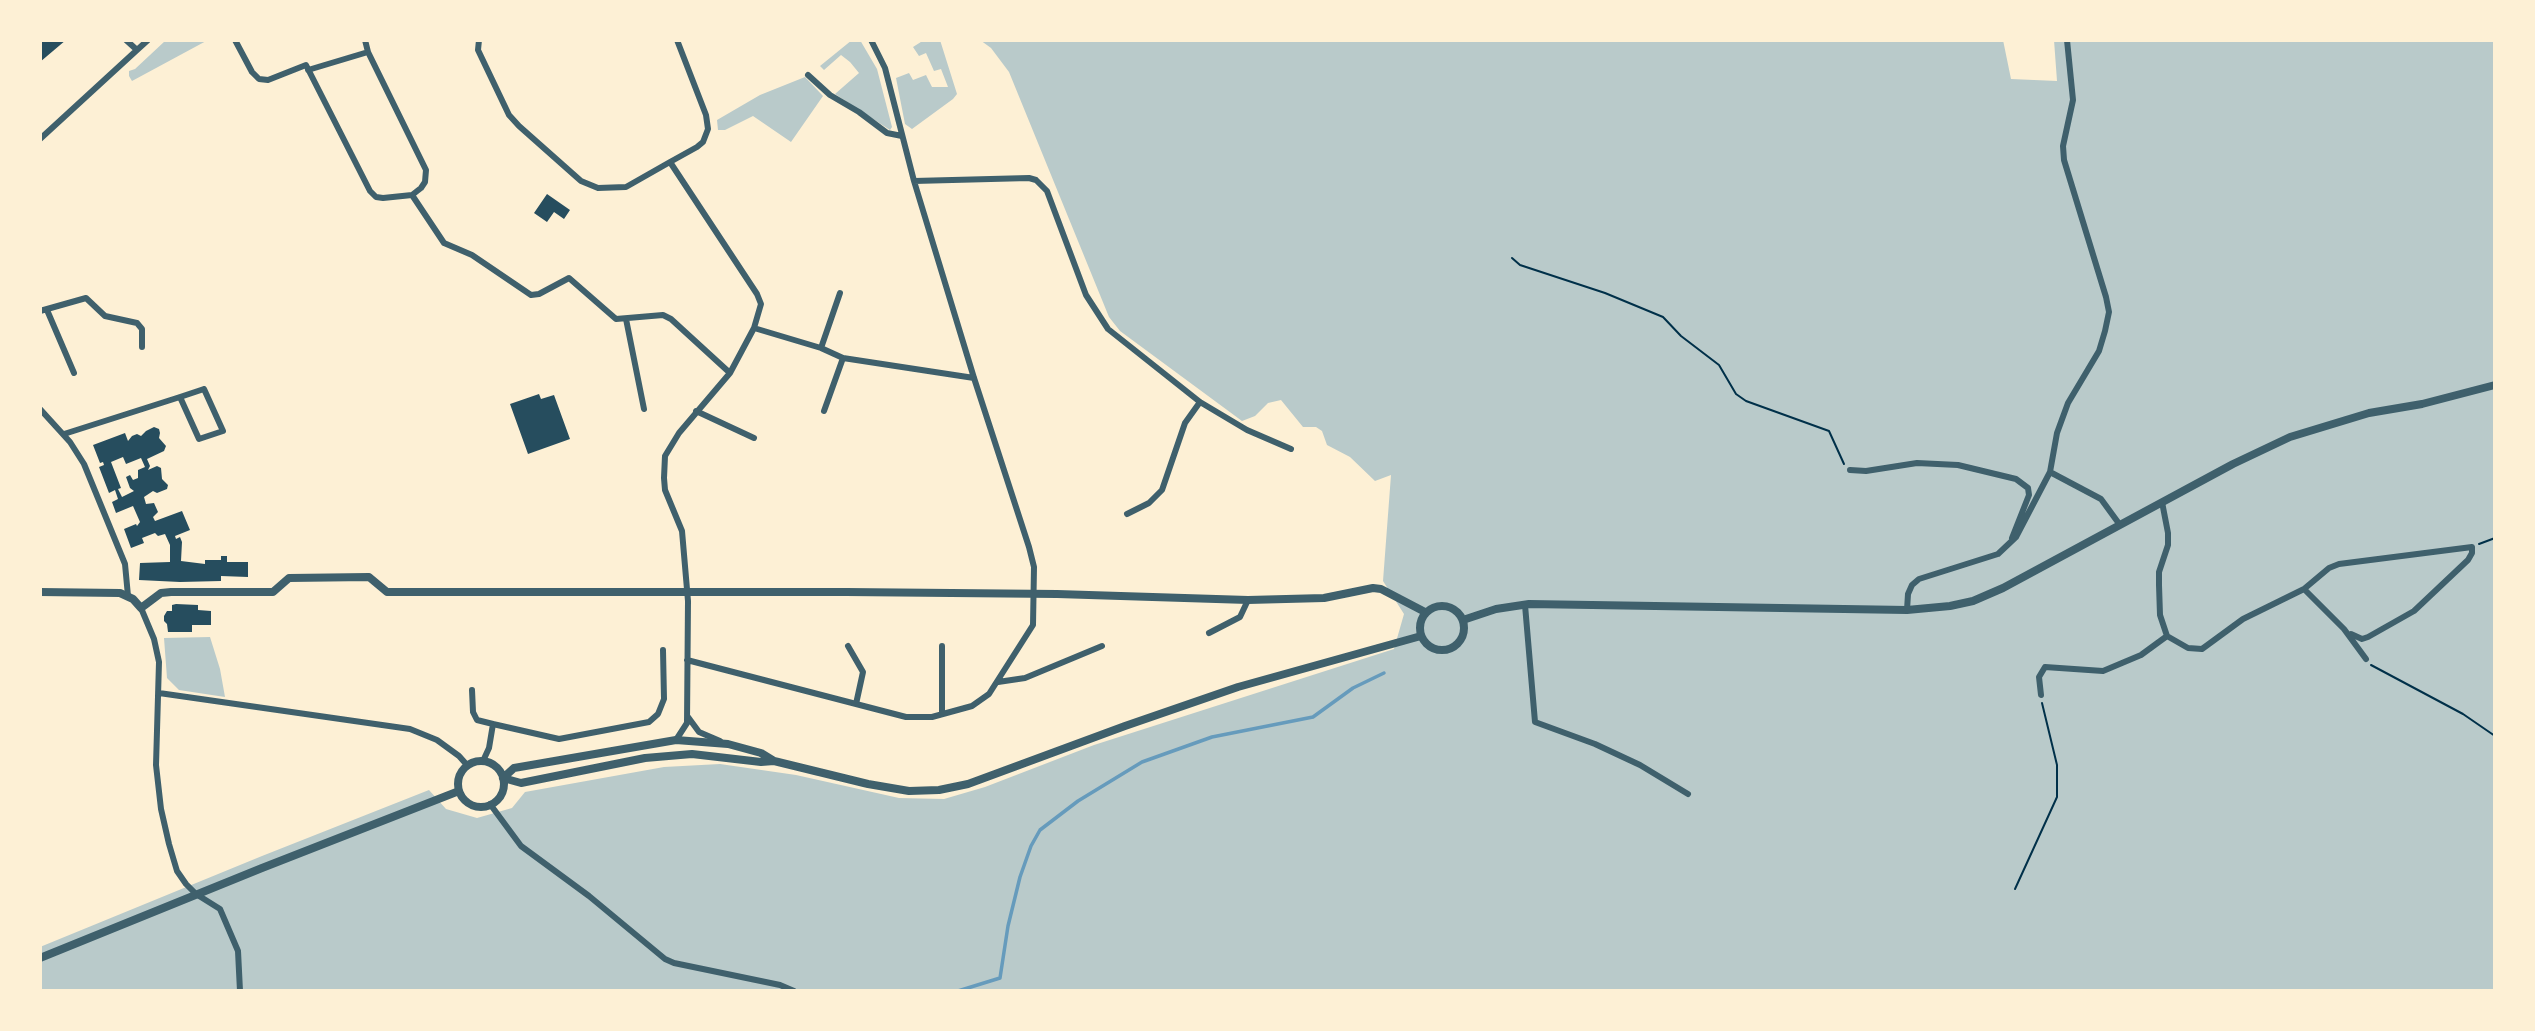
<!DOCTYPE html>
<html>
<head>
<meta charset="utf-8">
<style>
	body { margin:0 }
	#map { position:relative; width:2535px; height:1031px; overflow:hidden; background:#fdf0d5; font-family:Roboto,sans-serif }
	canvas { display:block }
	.frame { position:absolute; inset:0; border:42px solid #fdf0d5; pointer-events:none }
</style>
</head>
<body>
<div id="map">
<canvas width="2535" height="1031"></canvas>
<div class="frame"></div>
</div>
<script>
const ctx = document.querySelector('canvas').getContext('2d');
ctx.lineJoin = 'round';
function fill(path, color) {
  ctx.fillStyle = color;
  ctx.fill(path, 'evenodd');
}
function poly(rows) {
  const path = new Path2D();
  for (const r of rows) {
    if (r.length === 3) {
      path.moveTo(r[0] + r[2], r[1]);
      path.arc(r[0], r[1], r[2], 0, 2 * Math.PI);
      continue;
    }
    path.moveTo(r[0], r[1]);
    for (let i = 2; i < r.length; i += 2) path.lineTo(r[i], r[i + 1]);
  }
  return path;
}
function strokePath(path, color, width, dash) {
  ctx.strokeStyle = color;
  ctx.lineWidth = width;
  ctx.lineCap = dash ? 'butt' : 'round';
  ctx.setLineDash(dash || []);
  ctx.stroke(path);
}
fill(poly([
	[208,40,132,81,129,76,129,71,135,69,165,41],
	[852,40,860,40,877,69,892,127,890,130,835,94,859,73,850,62,841,55,824,70,820,66],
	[924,40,940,40,957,94,953,99,912,129,905,124,896,78,909,73,913,80,926,75,932,87,948,87,941,69,934,71,926,53,919,56,913,47],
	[980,40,2003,40,2011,79,2057,81,2054,40,2495,40,2495,991,40,991,40,947,262,856,429,790,446,809,477,818,512,808,525,792,664,767,720,764,796,775,899,798,944,799,985,787,1094,745,1394,649,1404,614,1383,581,1391,475,1375,481,1350,457,1327,445,1322,431,1316,427,1303,427,1281,400,1268,403,1255,416,1242,421,1120,331,1109,317,1009,72,991,48],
	[805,77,823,96,791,142,753,116,725,130,718,130,717,120,760,95],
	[210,637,220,669,225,697,179,690,167,678,164,638]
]), '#b9caca');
strokePath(poly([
	[958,991,1000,978,1008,926,1020,877,1031,846,1040,830,1078,801,1142,762,1212,737,1313,717,1353,688,1384,673]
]), '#669bbc', 3.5);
fill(poly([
	[40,40,66,40,40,62],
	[547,194,570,210,564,219,554,212,547,222,534,213],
	[539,394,541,399,554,395,570,439,528,454,510,404],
	[154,427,159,429,160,433,159,438,166,446,164,451,147,459,150,466,148,470,157,466,161,468,162,479,168,485,167,489,157,493,153,491,144,497,146,504,154,503,158,512,153,517,155,521,182,511,190,530,175,536,176,539,180,537,182,542,181,561,205,564,205,560,221,560,221,556,227,556,227,562,248,562,248,577,221,576,221,581,180,582,139,580,140,563,170,562,170,545,165,534,158,536,155,533,142,538,144,543,131,548,124,529,136,524,137,526,140,522,133,506,116,513,112,502,118,499,115,490,109,493,99,467,104,465,103,462,100,463,93,445,125,433,128,441,132,436,137,434,141,436,146,431],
	[123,457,126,464,141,458,145,467,138,470,138,478,133,480,130,475,126,477,130,488,134,491,122,497,118,489,121,488,111,462],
	[176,604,198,605,198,610,211,611,211,625,192,625,192,632,168,632,167,624,164,621,164,616,167,611,172,611,172,605]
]), '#264d5e');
strokePath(poly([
	[1512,258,1520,265,1605,293,1663,317,1681,336,1719,365,1736,394,1746,401,1829,431,1844,464],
	[2479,544,2495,538],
	[2371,665,2463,714,2495,736],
	[2015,889,2057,797,2057,765,2042,703]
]), '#003049', 2);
strokePath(poly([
	[126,40,137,50,148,40],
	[235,40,252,72,259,79,268,80,306,65,370,191,376,197,383,198,412,195,444,243,472,255,531,295,539,294,569,278,616,319,663,315,671,319,730,373],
	[365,40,368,52,426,170,425,182,421,188,412,195],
	[479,40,478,50,509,115,519,126,581,181,598,188,626,187,670,162],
	[308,70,368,52],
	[808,75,830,95,859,112,887,133,902,136],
	[40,139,137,50],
	[914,181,1029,178,1036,180,1047,191,1086,295,1108,329,1200,402,1247,430,1291,449],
	[47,310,74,373],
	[40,311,86,298,105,316,137,323,142,329,142,347],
	[626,319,644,409],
	[754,328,821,348,843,358,974,378],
	[821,348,840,293],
	[204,389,223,431,199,439,180,397,204,389],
	[40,409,70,442,84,464,125,564,128,596],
	[696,411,754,438],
	[824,411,843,358],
	[64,434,180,397],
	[1850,470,1866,471,1917,463,1958,465,2016,479,2028,488,2029,495,2012,538],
	[2050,472,2101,499,2120,525],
	[2162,502,2168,533,2168,545,2159,572,2159,585,2160,615,2167,636,2188,648,2202,649,2243,619,2304,589,2344,629,2366,659],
	[1127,514,1149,503,1162,490,1185,423,1200,402],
	[2304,589,2329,568,2339,564,2472,547,2472,553,2468,560,2414,611,2368,637,2362,639,2351,634],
	[1525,605,1535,722,1595,744,1640,765,1688,794],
	[141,608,154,639,159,662,156,765,161,809,169,844,177,871,186,884,196,894,220,909,238,951,240,991],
	[1907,610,1908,594,1912,585,1919,579,1998,554,2016,537,2050,472,2057,433,2068,403,2099,351,2105,331,2109,312,2106,297,2064,160,2063,146,2073,100,2067,40],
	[1209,633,1240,617,1248,600],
	[848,646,863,672,856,704],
	[942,646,942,714],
	[687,660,906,717,932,717,972,706,989,694,1033,625,1034,567,1029,547,974,378,914,181,885,68,871,40],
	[998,682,1025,678,1102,646],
	[472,690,473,712,477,720,493,724],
	[159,693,410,729,437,740,459,756,467,765],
	[2041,695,2039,677,2045,667,2103,671,2141,655,2167,636],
	[688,717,699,732,720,741],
	[676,740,687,723,688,601,682,531,665,490,664,478,665,456,679,433,730,373,754,328,761,304,757,294,670,162,697,147,703,142,708,129,706,115,677,40],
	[483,761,489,748,493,724,559,739,649,722,658,714,664,699,663,650],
	[490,804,521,846,589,896,665,959,674,963,780,985,794,991]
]), '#3f606c', 6);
strokePath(poly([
	[40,592,120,593,133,599,141,608,161,593,171,592,273,592,289,578,369,577,387,592,846,592,1057,594,1248,600,1324,598,1373,588,1381,589,1425,612],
	[1442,628,22],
	[1463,620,1496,609,1529,604,1907,610,1950,606,1973,601,2003,588,2233,464,2290,437,2369,413,2422,404,2495,385],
	[481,784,23],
	[503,778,514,768,676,740,728,744,761,753,774,761,868,784,909,791,939,790,968,784,1125,726,1238,687,1421,636],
	[503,778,521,783,645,758,692,754,761,762,774,761],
	[40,958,262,868,459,791]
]), '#3f606c', 8);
</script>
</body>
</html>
